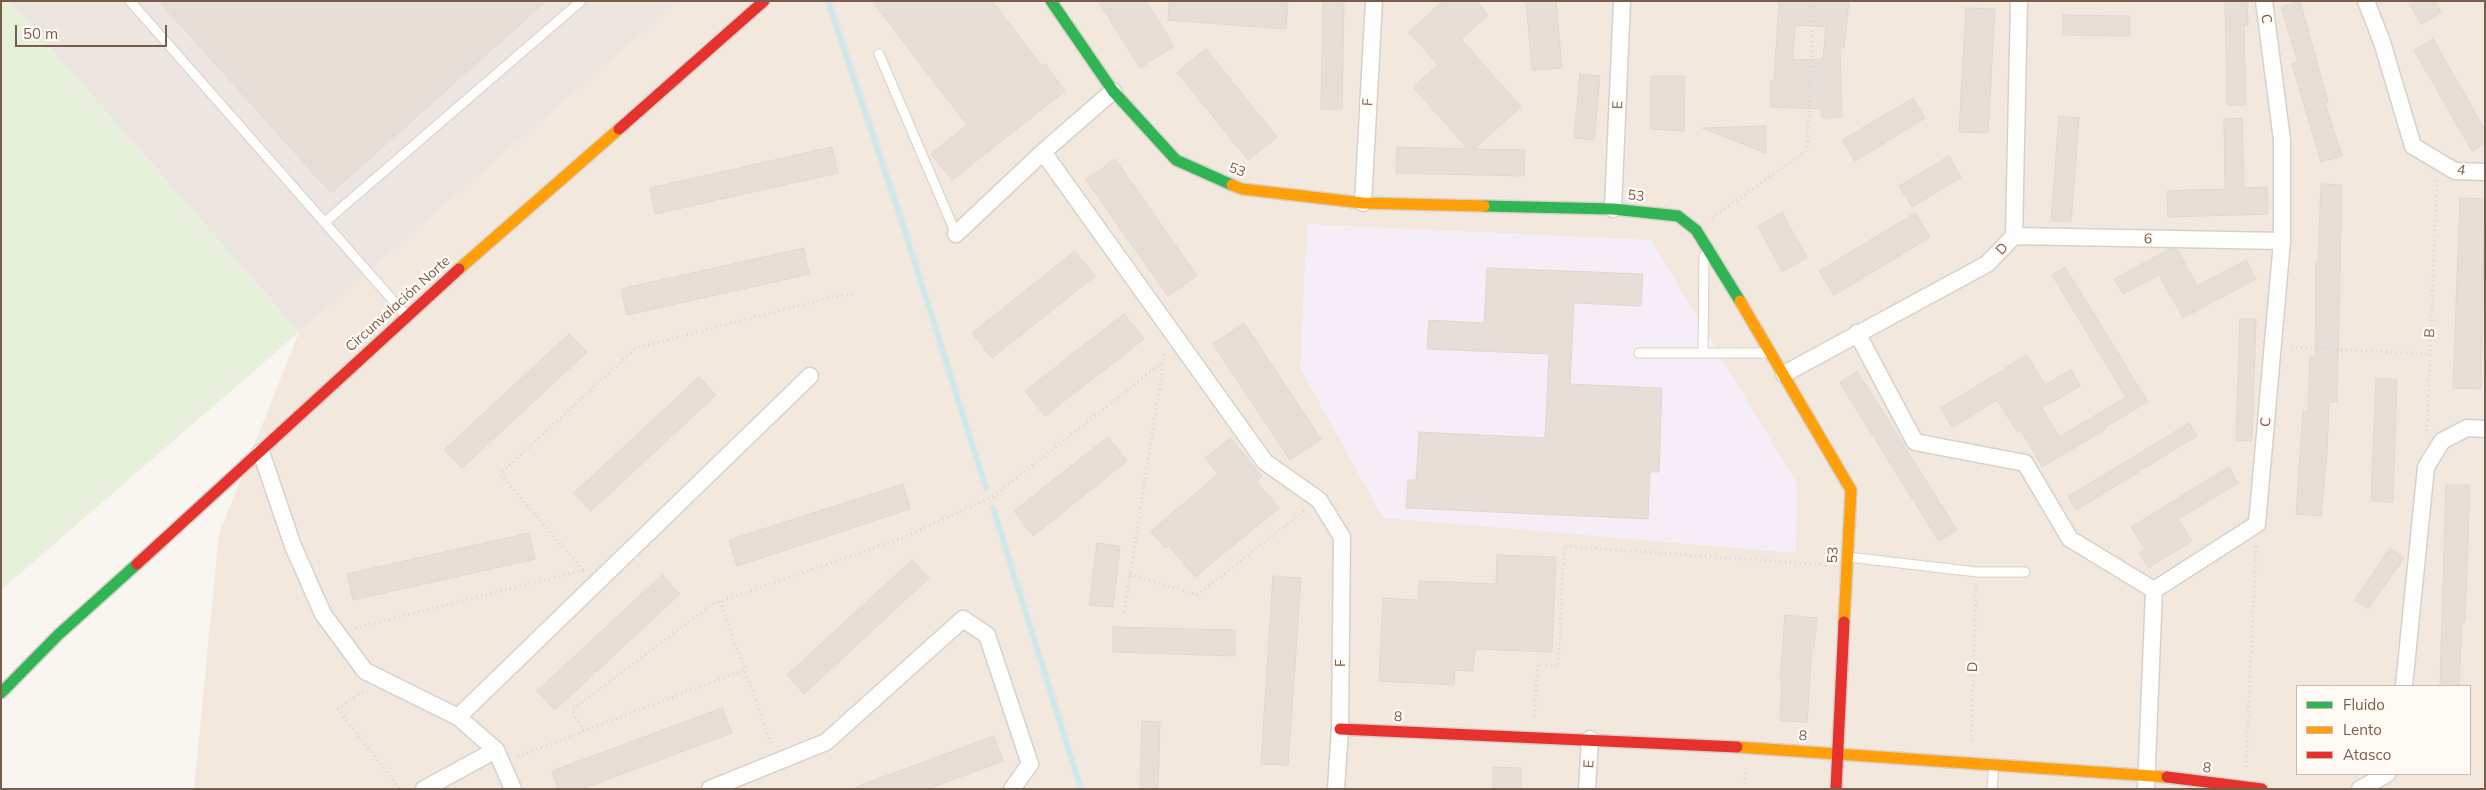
<!DOCTYPE html>
<html>
<head>
<meta charset="utf-8">
<style>
	body { margin:0 }
	#map { position:relative; width:2486px; height:790px; overflow:hidden; background:#f9f5f0; font-family:Mulish,sans-serif }
	canvas { display:block }
	.frame { position:absolute; inset:0; border:2px solid #7a5c4d; pointer-events:none }
	.legend { position:absolute; left:2296px; top:685px; width:175px; height:90px; box-sizing:border-box; background:#fffaf3; border:1px solid #cabbb1; margin:0; padding:6px 9px; list-style:none; font-size:15px; color:#7a5c4d }
	.legend li { display:flex; align-items:center; gap:10px; height:25px }
	.legend b { width:25px; border:1px solid #cabbb1 }
	.scale { position:absolute; left:15px; top:25px; width:152px; height:22px; box-sizing:border-box; border:2px solid #7a5c4d; border-top:0; padding-left:6px; font-size:15px; line-height:18px; white-space:nowrap; color:#7a5c4d; -webkit-text-stroke:4px #fffaf3; paint-order:stroke }
</style>
</head>
<body>
<div id="map">
<canvas width="2486" height="790"></canvas>
<div class="frame"></div>
<ul class="legend">
<li><b style="height:6px;background:#30b455"></b>Fluido</li>
<li><b style="height:6px;background:#ff9f0a"></b>Lento</li>
<li><b style="height:6px;background:#e5322d"></b>Atasco</li>
</ul>
<div class="scale">50 m</div>
</div>
<script>
const ctx = document.querySelector('canvas').getContext('2d');
ctx.lineJoin = 'round';
function fill(path, color) {
  ctx.fillStyle = color;
  ctx.fill(path, 'evenodd');
}
function poly(rows) {
  const path = new Path2D();
  for (const r of rows) {
    path.moveTo(r[0], r[1]);
    for (let i = 2; i < r.length; i += 2) path.lineTo(r[i], r[i + 1]);
  }
  return path;
}
function strokePath(path, color, width, dash) {
  ctx.strokeStyle = color;
  ctx.lineWidth = width;
  ctx.lineCap = dash ? 'butt' : 'round';
  ctx.setLineDash(dash || []);
  ctx.stroke(path);
}
function label(font, color, halo, rows, align = 'center') {
  ctx.font = font + ' Mulish,sans-serif';
  ctx.lineWidth = 4.5;
  ctx.setLineDash([]);
  ctx.textBaseline = 'middle';
  ctx.strokeStyle = halo;
  ctx.fillStyle = color;
  for (const [text, x, y, turn = 0] of rows) {
    ctx.save();
    ctx.translate(x, y);
    ctx.rotate((+turn || 0) * Math.PI / 180);
    ctx.textAlign = isNaN(turn) ? turn : align;
    if (halo) ctx.strokeText(text, 0, 0);
    ctx.fillText(text, 0, 0);
    ctx.restore();
  }
}
fill(poly([
	[679,1,2485,1,2485,789,194,789,219,534,299,332],
	[2297,686,2470,686,2470,774,2297,774]
]), '#f2e8de');
fill(poly([
	[9,1,679,1,299,332]
]), '#ede5e0');
fill(poly([
	[1307,224,1651,240,1797,484,1796,553,1383,518,1300,368]
]), '#f6eef6');
fill(poly([
	[1,1,9,1,299,332,1,590]
]), '#e7f0db');
strokePath(poly([
	[828,1,904,228,986,488],
	[993,508,1081,789]
]), '#d0e8ea', 6);
const building = poly([
	[159,1,546,1,331,193,159,1],
	[872,1,992,1,1042,66,1045,64,1065,91,952,180,931,154,967,125,872,1],
	[1098,1,1146,1,1174,46,1140,68,1098,1],
	[1169,1,1288,1,1286,29,1168,20,1169,1],
	[1323,1,1344,1,1342,109,1321,109,1323,1],
	[1443,1,1476,1,1488,15,1461,39,1521,107,1474,149,1525,150,1524,176,1396,173,1397,147,1468,149,1413,87,1438,65,1409,32,1443,1],
	[1526,1,1556,1,1562,68,1532,70,1526,1],
	[1779,1,1849,1,1844,48,1840,48,1842,117,1822,118,1821,109,1770,107,1771,80,1774,80,1779,1],
	[1795,25,1826,27,1823,59,1793,60,1795,25],
	[2225,1,2247,1,2248,25,2244,25,2246,105,2227,105,2225,1],
	[2300,1,2328,102,2325,103,2342,156,2321,162,2292,64,2298,62,2281,7,2300,1],
	[2408,1,2435,1,2441,12,2421,24,2408,1],
	[1966,8,1995,9,1988,133,1959,132,1966,8],
	[2063,15,2130,16,2130,36,2063,35,2063,15],
	[2433,39,2485,130,2485,144,2472,151,2414,50,2433,39],
	[1206,49,1277,137,1248,160,1177,72,1206,49],
	[1580,74,1600,76,1594,140,1574,138,1580,74],
	[1651,76,1685,76,1684,131,1651,129,1651,76],
	[1913,98,1925,118,1855,161,1842,140,1913,98],
	[2059,116,2079,118,2071,222,2051,221,2059,116],
	[2242,118,2244,188,2267,187,2268,214,2168,217,2167,191,2225,189,2224,119,2242,118],
	[1766,126,1766,153,1702,128,1766,126],
	[832,147,838,173,655,214,650,188,832,147],
	[1949,156,1961,177,1912,207,1899,186,1949,156],
	[1115,159,1197,276,1168,296,1086,180,1115,159],
	[2321,184,2342,185,2337,402,2329,402,2327,453,2321,516,2296,514,2303,411,2308,411,2310,356,2315,357,2316,262,2318,262,2321,184],
	[2460,198,2485,199,2481,389,2453,388,2460,198],
	[1782,212,1807,258,1782,271,1758,226,1782,212],
	[1915,213,1930,237,1834,295,1819,271,1915,213],
	[804,248,809,274,627,315,621,289,804,248],
	[2170,249,2177,249,2197,286,2246,260,2256,279,2183,318,2159,275,2123,294,2114,279,2170,249],
	[1075,251,1095,276,992,358,972,333,1075,251],
	[2065,267,2148,402,2105,427,2106,429,2042,467,2021,430,2017,432,1997,400,1952,427,1941,408,2027,355,2045,385,2071,370,2080,386,2042,408,2059,437,2126,397,2052,275,2065,267],
	[1487,268,1643,274,1641,306,1574,303,1570,384,1662,388,1659,472,1650,472,1648,519,1406,508,1408,480,1416,480,1419,432,1545,438,1549,354,1427,349,1429,320,1484,323,1487,268],
	[1124,314,1144,339,1045,416,1025,391,1124,314],
	[2240,319,2256,319,2252,441,2236,440,2240,319],
	[1244,323,1321,439,1290,460,1213,344,1244,323],
	[569,334,587,352,462,468,444,450,569,334],
	[1857,371,1957,530,1939,541,1840,383,1857,371],
	[699,377,716,395,591,511,574,493,699,377],
	[2376,379,2397,379,2393,502,2371,501,2376,379],
	[2189,423,2197,436,2076,510,2068,497,2189,423],
	[1108,437,1127,461,1033,536,1014,511,1108,437],
	[1231,438,1262,477,1256,481,1279,508,1195,577,1169,546,1165,548,1151,531,1218,474,1205,458,1231,438],
	[2229,467,2238,483,2178,519,2192,541,2148,568,2139,553,2145,549,2131,527,2229,467],
	[903,484,910,509,737,566,729,540,903,484],
	[2446,485,2470,485,2465,622,2462,622,2459,686,2440,686,2446,485],
	[529,533,535,559,353,600,347,574,529,533],
	[1097,543,1120,546,1113,607,1089,605,1097,543],
	[2390,548,2404,558,2368,609,2355,600,2390,548],
	[1497,555,1556,557,1552,652,1475,649,1473,671,1455,670,1454,685,1379,681,1383,598,1418,600,1419,581,1496,584,1497,555],
	[912,560,929,578,804,694,787,675,912,560],
	[662,575,680,594,555,710,537,691,662,575],
	[1273,576,1301,578,1288,765,1261,764,1273,576],
	[1785,615,1817,618,1814,647,1812,647,1807,722,1780,721,1782,681,1780,681,1785,615],
	[1113,627,1235,630,1235,656,1113,652,1113,627],
	[722,708,732,733,581,789,558,789,552,771,722,708],
	[1142,721,1160,722,1158,789,1140,789,1142,721],
	[994,736,1003,761,927,789,856,789,856,787,994,736],
	[1493,767,1521,768,1521,789,1493,789,1493,767]
]);
fill(building, '#e6ded7');
strokePath(building, '#e2d8d2', 1);
const lane = poly([
	[130,1,404,313],
	[879,54,956,234],
	[325,222,581,1],
	[1639,353,1768,353],
	[1703,353,1704,256],
	[1848,557,1977,572,2025,572],
	[1992,789,1994,764]
]);
const street = poly([
	[2366,1,2382,42,2413,146,2455,171,2485,172],
	[1043,152,1265,462,1319,500,1342,537,1340,729,1336,789],
	[1363,203,1374,1],
	[1613,209,1622,1],
	[956,234,1043,152,1113,91],
	[2014,236,2282,241],
	[1857,333,1915,442,2025,463,2070,539,2154,590],
	[1784,374,1987,264,2014,236,2019,1],
	[261,452,293,546,323,614,365,671,458,717,496,750,513,789],
	[2154,590,2257,524,2282,241,2282,140,2264,1],
	[2404,686,2426,467,2442,441,2467,428,2485,429],
	[458,717,810,376],
	[424,789,496,750],
	[710,789,826,742,963,619,987,635,1030,764,1012,789],
	[1587,789,1590,739],
	[2146,789,2154,590],
	[2360,789,2387,774]
]);
const fast = poly([
	[1051,1,1113,91,1176,160,1232,185],
	[1484,206,1613,209,1678,216,1696,230,1740,301],
	[1,693,58,635,137,564]
]);
const slow = poly([
	[1232,185,1242,189,1363,203,1484,206],
	[459,269,619,129],
	[1740,301,1851,490,1844,622],
	[1737,747,2167,777]
]);
const jam = poly([
	[619,129,764,1],
	[137,564,459,269],
	[1340,729,1737,747],
	[2167,777,2262,789],
	[1836,789,1844,622]
]);
strokePath(lane, '#d7d1cb', 11);
strokePath(street, '#d7d1cb', 19);
strokePath(fast, '#d9d2cb', 14);
strokePath(slow, '#d9d2cb', 14);
strokePath(jam, '#d9d2cb', 14);
strokePath(poly([
	[1712,218,1807,150,1814,1],
	[2291,347,2429,354],
	[2427,431,2437,180],
	[1130,574,1197,595,1304,511],
	[720,601,772,746],
	[1124,612,1165,353],
	[355,628,583,570,500,474,636,348,836,296,855,294],
	[363,691,338,709,400,789],
	[1534,716,1538,664,1558,667,1564,546,1826,565],
	[583,731,744,670],
	[1971,741,1976,585],
	[518,757,583,731,572,710,713,604,902,538,994,496,1164,361],
	[2246,767,2256,546],
	[1745,789,1746,768]
]), '#dcd5d0', 3, [1, 4]);
strokePath(lane, '#fefefd', 9);
strokePath(street, '#fefefd', 16);
strokePath(fast, '#30b455', 11);
strokePath(slow, '#ff9f0a', 11);
strokePath(jam, '#e5322d', 11);
label('14px', '#7a5c4d', '#fffaf3', [
	["C",2266,19,82],
	["F",1368,102,-87],
	["E",1618,105,-88],
	["53",1237,170,21],
	["4",2461,170,10],
	["53",1636,196,6],
	["6",2148,239,1],
	["D",2002,249,-46],
	["Circunvalación Norte",398,304,-42],
	["B",2430,333,-87],
	["C",2266,422,-85],
	["53",1833,555,-87],
	["F",1341,663,-90],
	["D",1973,667,-88],
	["8",1398,717,2],
	["8",1803,736,3],
	["E",1589,764,-86],
	["8",2207,768,7]
]);
</script>
</body>
</html>
